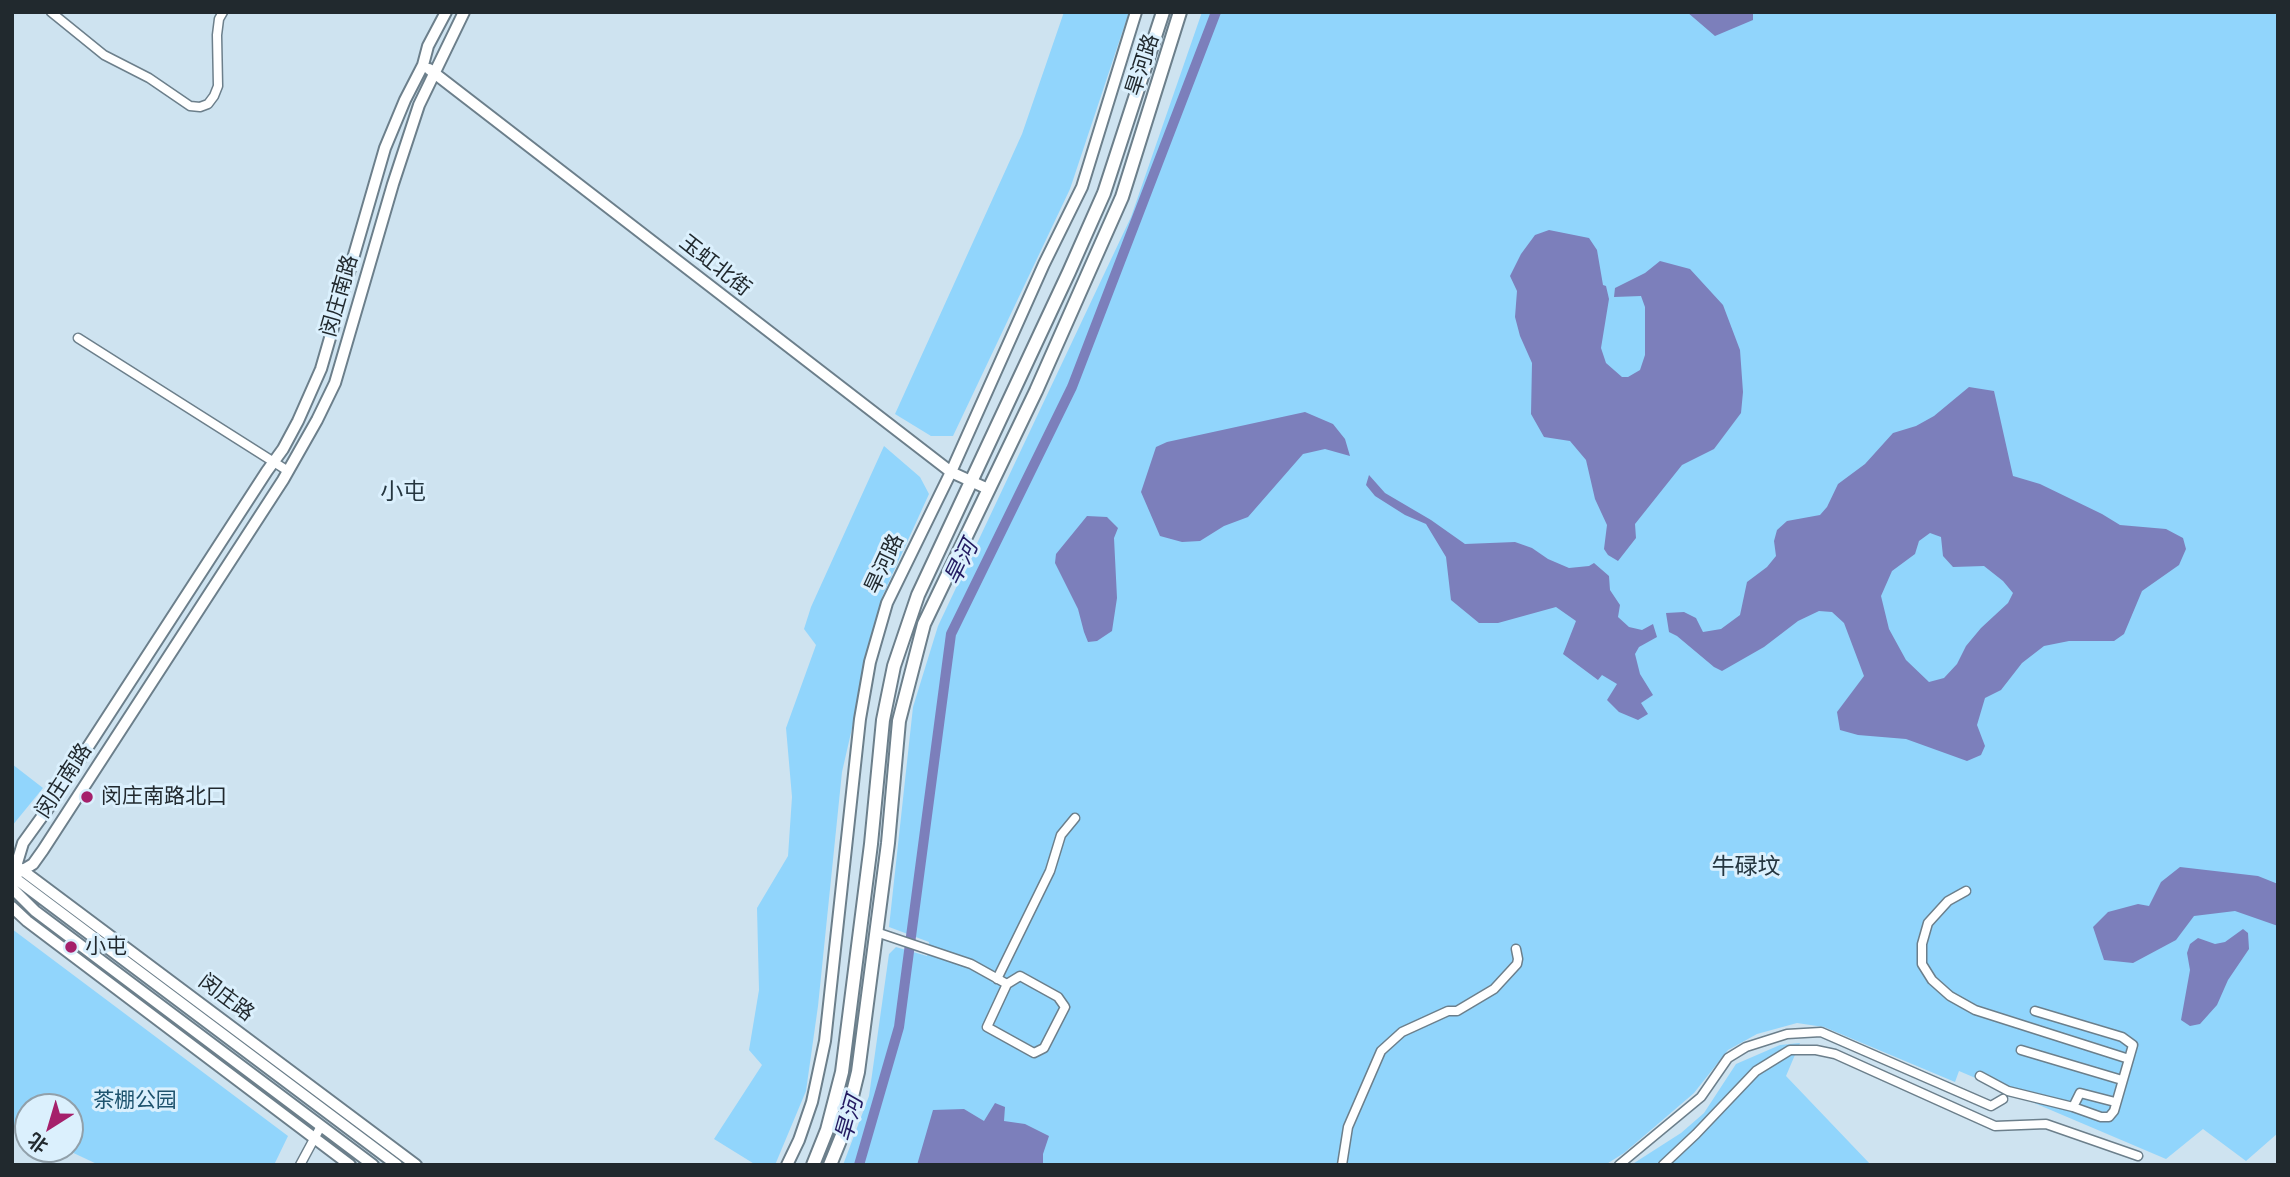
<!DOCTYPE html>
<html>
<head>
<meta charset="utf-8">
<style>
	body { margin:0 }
	#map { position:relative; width:2290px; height:1177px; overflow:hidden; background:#cee3f0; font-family:"Open Sans","Noto Sans SC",sans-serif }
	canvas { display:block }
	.frame { position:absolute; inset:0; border:14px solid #21292e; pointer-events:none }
	.north { position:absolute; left:14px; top:1093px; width:70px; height:70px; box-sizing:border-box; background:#dbf0fd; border:2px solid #91a0aa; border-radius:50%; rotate:217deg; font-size:19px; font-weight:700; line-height:28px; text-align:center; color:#21292e }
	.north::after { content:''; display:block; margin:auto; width:24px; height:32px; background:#a5206b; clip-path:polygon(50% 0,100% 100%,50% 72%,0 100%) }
</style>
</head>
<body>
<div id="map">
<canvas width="2290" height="1177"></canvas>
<div class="frame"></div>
<div class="north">北</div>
</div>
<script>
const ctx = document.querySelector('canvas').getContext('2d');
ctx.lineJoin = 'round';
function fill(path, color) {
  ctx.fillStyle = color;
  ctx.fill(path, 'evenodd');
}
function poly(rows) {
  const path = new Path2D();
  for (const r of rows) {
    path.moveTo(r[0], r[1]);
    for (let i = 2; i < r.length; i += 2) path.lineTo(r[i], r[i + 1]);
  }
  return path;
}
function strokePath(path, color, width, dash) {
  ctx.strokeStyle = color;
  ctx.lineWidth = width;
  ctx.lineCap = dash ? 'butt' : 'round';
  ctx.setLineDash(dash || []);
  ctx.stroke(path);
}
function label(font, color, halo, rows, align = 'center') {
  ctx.font = font + ' "Open Sans","Noto Sans SC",sans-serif';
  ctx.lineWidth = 6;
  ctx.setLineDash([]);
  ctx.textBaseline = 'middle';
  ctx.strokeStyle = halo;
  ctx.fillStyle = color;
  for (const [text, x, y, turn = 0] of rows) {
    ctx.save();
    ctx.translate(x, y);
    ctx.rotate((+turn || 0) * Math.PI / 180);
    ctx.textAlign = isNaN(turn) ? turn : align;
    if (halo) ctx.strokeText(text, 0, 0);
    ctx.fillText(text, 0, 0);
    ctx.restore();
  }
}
fill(poly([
	[1064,12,1129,12,1070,189,953,436,931,436,895,414,1022,134],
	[1202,12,2278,12,2278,1133,2246,1161,2203,1129,2166,1159,1959,1071,1955,1082,1824,1027,1797,1023,1757,1034,1728,1050,1694,1093,1624,1153,1605,1165,843,1165,869,1096,889,954,896,947,927,956,929,942,889,927,913,707,938,626,1131,217],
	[884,446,920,477,929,494,882,597,842,772,818,1006,806,1091,775,1165,756,1165,714,1139,762,1065,749,1050,759,990,757,908,788,856,792,797,786,728,816,645,804,629,811,607],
	[12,764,43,788,12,826],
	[12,929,288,1136,274,1165,99,1165,65,1149,70,1149,70,1107,28,1107,28,1132,12,1124],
	[1800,1043,1786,1076,1871,1165,1631,1165,1681,1133,1704,1113,1736,1064,1780,1045]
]), '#91d5fc');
fill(poly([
	[1687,12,1753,12,1753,20,1715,36],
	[1549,230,1589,238,1597,250,1603,285,1606,286,1609,299,1601,348,1606,363,1622,377,1628,377,1640,370,1645,355,1645,307,1641,296,1614,297,1615,288,1645,273,1660,261,1690,269,1723,305,1740,350,1743,392,1741,413,1714,449,1682,465,1635,524,1636,538,1618,561,1608,555,1604,549,1607,525,1595,499,1586,460,1570,441,1544,437,1531,414,1532,363,1520,336,1515,317,1517,291,1510,276,1521,254,1535,235],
	[1969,387,1994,391,2013,476,2040,484,2102,514,2120,525,2166,529,2183,538,2186,549,2179,565,2142,591,2124,634,2114,641,2069,641,2044,646,2022,663,2001,690,1985,698,1977,725,1985,746,1981,755,1967,761,1906,739,1858,735,1840,730,1837,712,1864,676,1844,623,1832,612,1819,611,1798,621,1764,647,1722,671,1714,667,1677,636,1669,632,1666,613,1684,612,1696,618,1703,632,1721,629,1740,615,1747,582,1767,567,1776,556,1774,541,1777,530,1787,521,1820,515,1827,507,1838,484,1865,464,1893,433,1916,426,1934,416],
	[1930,533,1941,537,1943,556,1953,567,1984,566,2003,581,2013,593,2008,603,1981,628,1966,646,1957,664,1944,678,1929,682,1906,660,1889,629,1881,596,1892,571,1915,554,1919,541],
	[1305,412,1333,424,1345,439,1350,456,1325,449,1303,454,1248,517,1224,526,1200,541,1182,542,1160,536,1141,492,1156,447,1167,442],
	[1369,475,1385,493,1431,520,1465,544,1515,542,1532,548,1548,559,1569,568,1589,566,1594,563,1609,576,1610,590,1620,605,1618,617,1629,627,1642,630,1653,624,1657,637,1639,647,1635,654,1640,674,1653,695,1641,703,1648,714,1638,720,1619,712,1607,700,1617,684,1602,675,1598,680,1563,654,1576,621,1556,607,1498,623,1479,623,1451,600,1446,557,1426,524,1405,515,1375,496,1366,485],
	[1087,516,1107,517,1118,528,1114,538,1117,598,1112,631,1097,641,1088,642,1084,632,1078,609,1055,563,1056,554],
	[2180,867,2258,876,2278,884,2278,926,2235,911,2194,916,2176,940,2133,963,2104,960,2093,927,2108,912,2138,904,2149,906,2161,882],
	[2243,929,2248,933,2249,949,2228,980,2217,1005,2200,1024,2190,1026,2181,1020,2190,970,2187,953,2190,944,2198,938,2215,944,2225,942],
	[995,1103,1005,1107,1004,1121,1025,1124,1049,1136,1043,1154,1043,1165,917,1165,933,1110,964,1109,984,1121]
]), '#7c7fbb');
strokePath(poly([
	[859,1165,899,1027,951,634,1072,387,1216,12]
]), '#7c7fbb', 10);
const street = poly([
	[51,12,104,55,149,78,190,106,200,107,208,104,214,96,218,86,217,35,219,19,223,12],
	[78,338,288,471],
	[1966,891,1948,901,1928,923,1922,944,1922,964,1932,980,1950,996,1975,1010,2129,1059],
	[876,932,971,964,1007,984,987,1027,1034,1053,1044,1048,1065,1007,1058,997,1020,976,1007,984],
	[997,979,1050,871,1061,835,1075,818],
	[2021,1050,2122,1080],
	[1980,1076,2008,1091,2073,1107,2101,1117,2109,1117,2114,1111,2133,1045,2122,1037,2035,1011],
	[2073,1107,2080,1093,2115,1102],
	[300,1165,321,1126],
	[1342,1165,1348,1127,1381,1051,1402,1032,1448,1011,1457,1011,1494,989,1517,964,1518,959,1516,949],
	[1619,1165,1701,1097,1728,1058,1746,1047,1787,1034,1821,1032,1991,1106,2003,1099],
	[1663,1165,1696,1134,1756,1071,1790,1050,1816,1050,1835,1054,1995,1126,2046,1124,2138,1156]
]);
const secondary = poly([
	[429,69,951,472,988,489],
	[18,867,416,1165],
	[12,876,397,1165],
	[13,876,33,864,43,850,283,480,317,420,335,383,393,184,419,105,464,12],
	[12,885,13,876,23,843,49,807,267,471,283,449,298,421,321,369,385,148,405,100,423,65,428,46,446,12],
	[12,888,35,911,373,1165],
	[12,907,27,921,350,1165],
	[787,1165,799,1140,812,1102,825,1041,860,719,870,662,887,603,951,472,1044,264,1082,187,1136,12]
]);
const primary = poly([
	[813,1165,827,1130,842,1072,871,844,883,720,894,666,918,595,1069,272,1104,193,1163,12],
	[830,1165,843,1133,858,1072,888,843,899,721,924,624,1036,391,1122,197,1180,12]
]);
strokePath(street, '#6c7f8b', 11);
strokePath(secondary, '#6c7f8b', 14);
strokePath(primary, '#6c7f8b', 16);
strokePath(street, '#fff', 8);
strokePath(secondary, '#fff', 10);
strokePath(primary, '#fff', 12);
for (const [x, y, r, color] of [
	[87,797,7,"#a5206b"],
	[71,947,7,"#a5206b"]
]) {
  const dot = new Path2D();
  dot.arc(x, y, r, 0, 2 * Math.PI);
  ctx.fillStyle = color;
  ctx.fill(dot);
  strokePath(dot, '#dbf0fd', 2.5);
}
label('21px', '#21292e', '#dbf0fd', [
	["旱河路",1143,65,-72],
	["玉虹北街",715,266,38],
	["闵庄南路",340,296,-74],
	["旱河路",885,564,-65],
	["闵庄南路",64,781,-57],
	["闵庄路",226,998,37]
]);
label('21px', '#21292e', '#dbf0fd', [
	["闵庄南路北口",101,797],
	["小屯",85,947]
], 'left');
label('21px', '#1e536e', '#dbf0fd', [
	["茶棚公园",135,1101]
]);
label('23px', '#253640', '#dbf0fd', [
	["小屯",403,492],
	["牛碌坟",1746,867]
]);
label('italic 23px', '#231a61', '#dbf0fd', [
	["旱河",962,563,-64],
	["旱河",850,1119,-74]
]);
</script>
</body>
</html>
